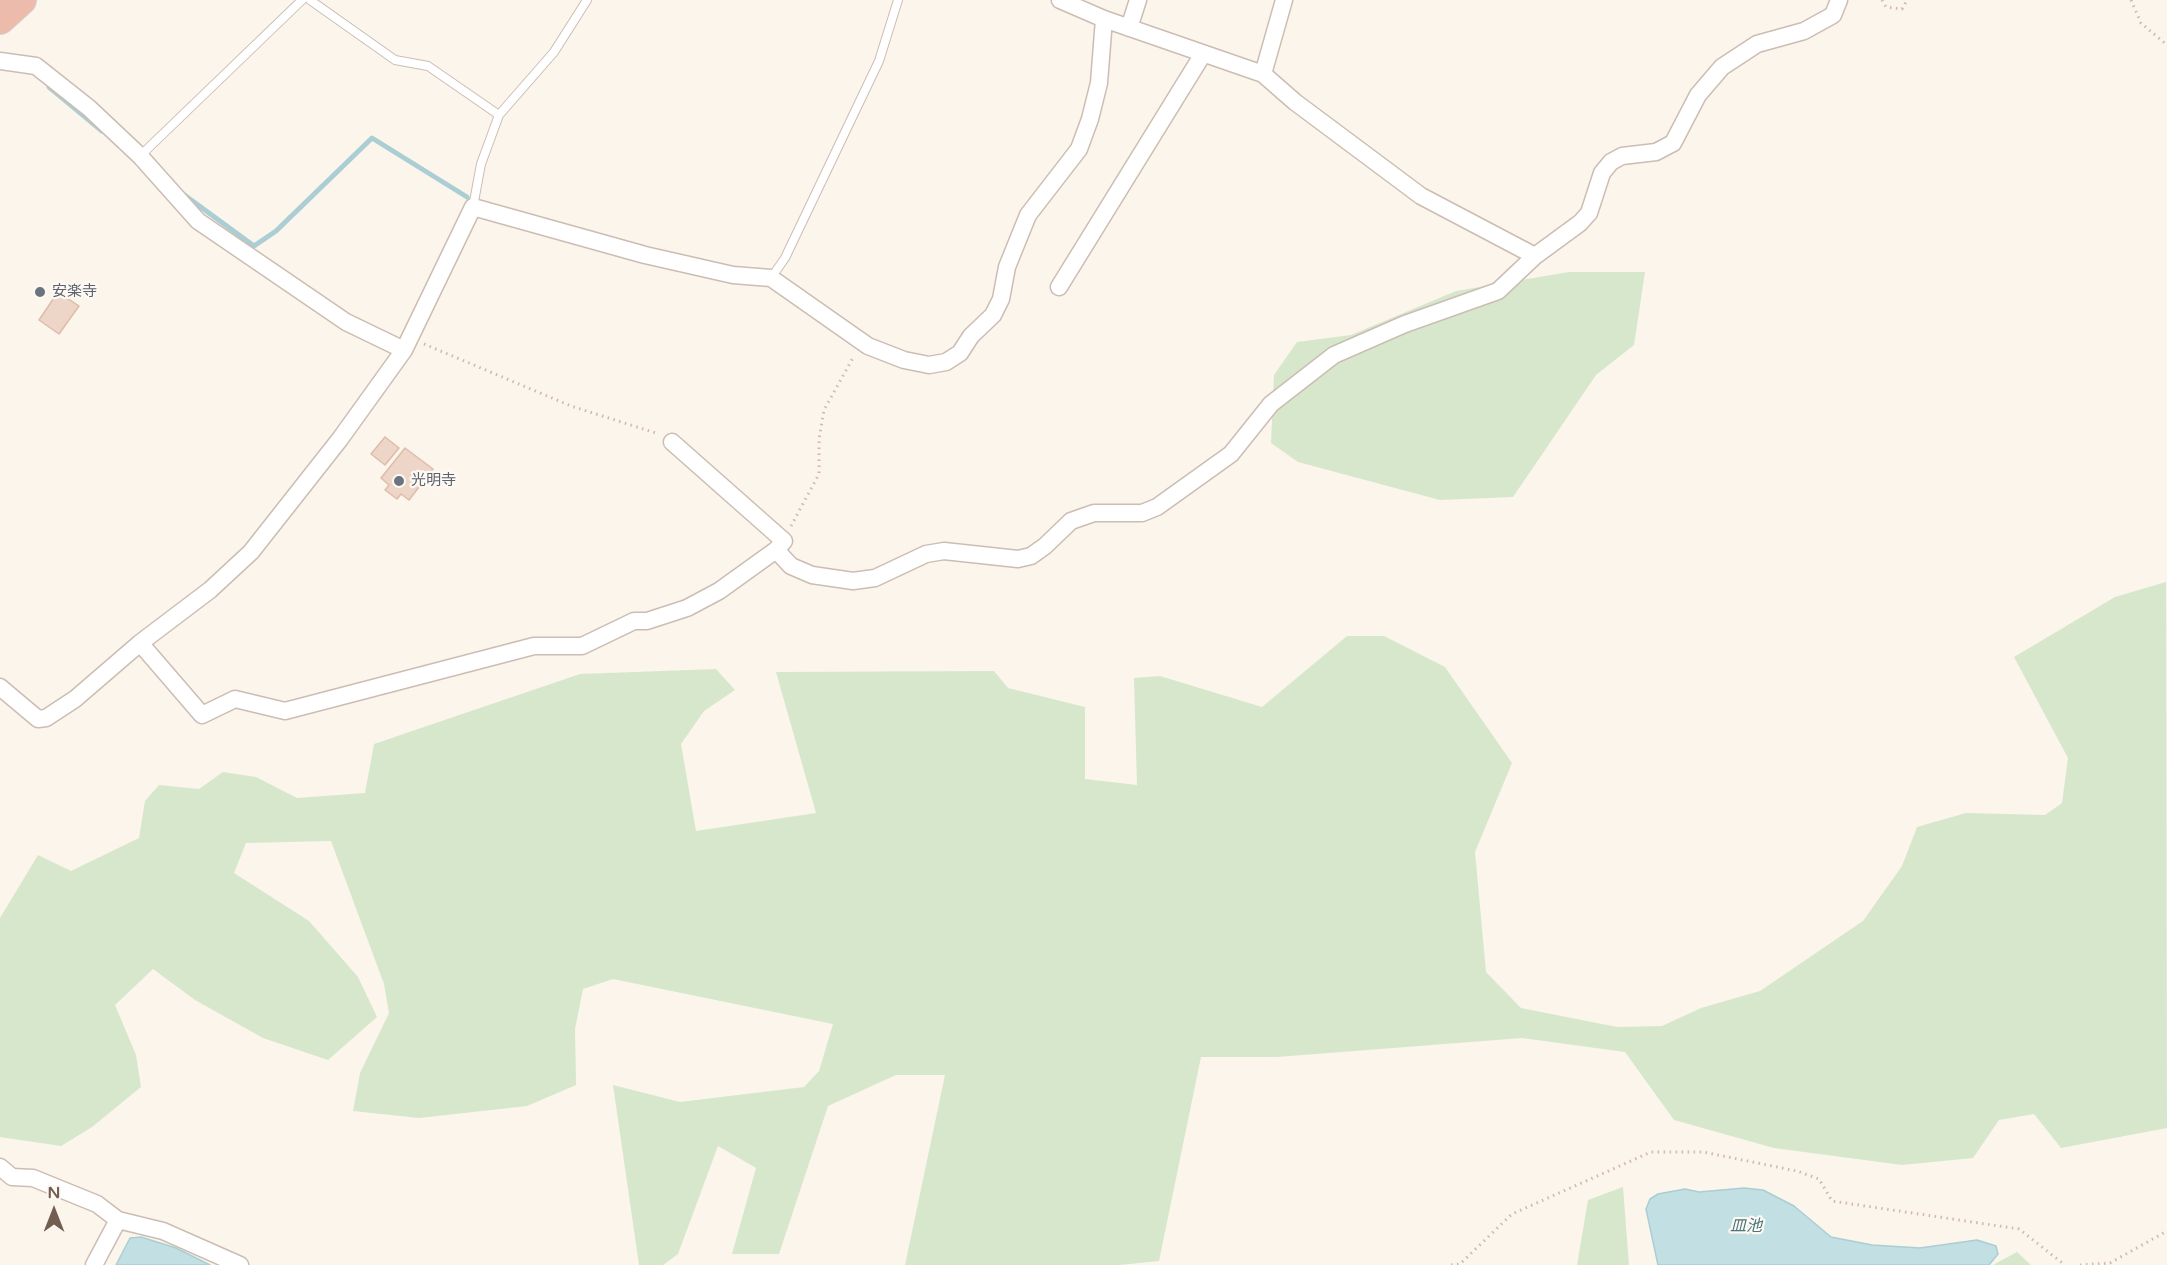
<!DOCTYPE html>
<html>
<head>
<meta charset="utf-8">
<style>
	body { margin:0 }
	#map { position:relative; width:2167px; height:1265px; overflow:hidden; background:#fbf5ec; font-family:"Varela Round",sans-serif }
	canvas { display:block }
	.north { position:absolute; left:24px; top:1181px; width:60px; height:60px; -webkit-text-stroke:4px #fdf9f2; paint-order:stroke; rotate:0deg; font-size:16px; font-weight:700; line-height:24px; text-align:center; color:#735d51 }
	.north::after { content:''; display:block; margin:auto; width:21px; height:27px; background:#735d51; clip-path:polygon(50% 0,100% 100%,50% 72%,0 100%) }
</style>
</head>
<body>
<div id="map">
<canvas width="2167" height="1265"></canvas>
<div class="north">N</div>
</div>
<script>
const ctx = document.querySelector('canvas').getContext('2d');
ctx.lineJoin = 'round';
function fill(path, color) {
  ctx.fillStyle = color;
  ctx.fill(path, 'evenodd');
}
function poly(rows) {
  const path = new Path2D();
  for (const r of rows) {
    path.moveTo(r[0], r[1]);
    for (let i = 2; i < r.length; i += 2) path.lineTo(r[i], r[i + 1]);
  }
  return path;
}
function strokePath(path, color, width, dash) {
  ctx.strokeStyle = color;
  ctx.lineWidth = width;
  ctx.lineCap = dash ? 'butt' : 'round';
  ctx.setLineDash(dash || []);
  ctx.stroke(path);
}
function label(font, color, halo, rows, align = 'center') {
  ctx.font = font + ' "Varela Round","Noto Sans JP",sans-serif';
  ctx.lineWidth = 4.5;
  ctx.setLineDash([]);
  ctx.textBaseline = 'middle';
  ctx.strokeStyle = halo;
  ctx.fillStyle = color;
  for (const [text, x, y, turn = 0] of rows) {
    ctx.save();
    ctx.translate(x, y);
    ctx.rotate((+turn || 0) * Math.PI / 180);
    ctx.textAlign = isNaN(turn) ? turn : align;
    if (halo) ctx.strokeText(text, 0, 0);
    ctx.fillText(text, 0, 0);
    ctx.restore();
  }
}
fill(poly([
	[1569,272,1645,272,1634,345,1596,375,1513,497,1440,500,1298,462,1271,443,1274,375,1297,342,1351,335,1456,291],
	[2166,582,2167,1128,2061,1148,2034,1114,1999,1120,1973,1158,1902,1165,1774,1148,1674,1120,1625,1052,1522,1038,1277,1057,1201,1057,1159,1261,1120,1265,905,1265,945,1075,896,1075,828,1106,779,1254,732,1254,756,1168,718,1146,678,1254,663,1265,639,1265,613,1085,680,1102,804,1087,819,1071,833,1024,613,979,583,989,575,1029,576,1085,527,1106,419,1118,353,1111,360,1073,389,1013,384,984,331,841,246,843,234,873,309,921,358,977,377,1017,328,1060,263,1038,195,1000,153,969,115,1005,136,1055,141,1087,92,1127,61,1146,0,1137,0,918,38,855,71,871,139,838,145,801,159,785,199,789,223,772,256,777,297,798,365,793,374,744,580,674,716,669,735,690,704,711,681,744,696,831,816,813,776,672,994,671,1008,688,1085,707,1085,779,1137,785,1134,678,1160,676,1262,707,1347,636,1384,636,1445,667,1512,763,1475,852,1486,972,1521,1008,1617,1027,1662,1026,1701,1008,1760,991,1863,921,1902,866,1917,827,1966,813,2045,815,2062,803,2068,758,2014,657,2115,597],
	[1623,1187,1629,1265,1577,1265,1588,1200],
	[2017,1252,2031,1265,1993,1265]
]), '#d7e7cc');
const water = poly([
	[1744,1188,1763,1190,1794,1206,1831,1237,1872,1245,1920,1248,1977,1240,1996,1246,1998,1254,1989,1265,1658,1265,1646,1209,1650,1199,1658,1194,1685,1189,1699,1192,1744,1188],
	[141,1237,176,1248,210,1265,116,1265,130,1238,141,1237]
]);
fill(water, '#c2dfe3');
strokePath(water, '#aaced3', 1.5);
strokePath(poly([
	[49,87,102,131],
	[183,194,254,246,276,231,372,138,467,197]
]), '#aaced3', 5);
const building = poly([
	[58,292,79,306,59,334,39,320,58,292],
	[385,437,399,448,385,465,371,454,385,437],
	[405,448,433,469,409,500,401,494,397,499,385,490,389,485,381,478,405,448]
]);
fill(building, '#edd5c7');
strokePath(building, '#debca9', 1.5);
const lane = poly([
	[310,0,395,60,428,66,499,115],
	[140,156,302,0],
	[473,207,481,164,499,115,554,52,587,0],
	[771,278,785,258,879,61,898,0]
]);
const street = poly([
	[1060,0,1104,19,1263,74,1295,102,1421,196,1535,256],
	[1129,28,1138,0],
	[0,61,36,66,89,108,140,156,198,221,346,322,404,350],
	[1263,74,1284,0],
	[1059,287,1203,54],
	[776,550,791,566,812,575,853,581,875,578,926,554,944,551,1018,559,1031,556,1045,546,1071,521,1094,513,1142,513,1157,507,1231,454,1271,404,1334,355,1405,324,1498,291,1535,256,1580,223,1589,213,1602,173,1611,162,1622,156,1656,152,1673,143,1698,95,1722,67,1757,44,1804,31,1833,15,1839,0],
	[140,643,202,715,235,699,285,711,534,646,582,646,634,621,647,621,687,608,719,591,776,550,784,541,672,442],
	[0,687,38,719,46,718,75,699,140,643,210,590,251,552,340,439,404,350,473,207,645,255,733,275,771,278,868,346,904,360,929,365,946,362,960,353,971,336,993,315,1001,299,1007,267,1028,215,1079,149,1090,119,1099,83,1104,19],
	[0,1167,12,1177,33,1178,97,1204,118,1220,163,1231,240,1265],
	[94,1265,118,1220]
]);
const highway = poly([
	[0,19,21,0]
]);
strokePath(lane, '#ccbdb3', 10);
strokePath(street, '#ccbdb3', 19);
strokePath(highway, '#d8d2ce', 32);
strokePath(poly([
	[1882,0,1886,7,1902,9,1907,0],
	[2131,0,2141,23,2167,45],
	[424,344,571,406,659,434],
	[791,526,819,474,819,439,824,410,854,356],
	[1451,1265,1460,1264,1512,1214,1651,1152,1703,1152,1797,1171,1819,1179,1832,1201,2019,1229,2065,1265],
	[2080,1265,2110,1263,2167,1231]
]), '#d2b8aa', 3, [1.5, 4.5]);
strokePath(lane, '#fff', 8);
strokePath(street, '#fff', 16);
strokePath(highway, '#edbbab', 30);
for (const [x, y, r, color] of [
	[40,292,6,"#6b7280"],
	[399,481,6,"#6b7280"]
]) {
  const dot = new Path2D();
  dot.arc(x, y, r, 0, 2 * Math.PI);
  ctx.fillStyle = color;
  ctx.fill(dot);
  strokePath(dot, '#fdf9f2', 2);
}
label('15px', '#5b616d', '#fdf9f2', [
	["安楽寺",52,292],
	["光明寺",411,481]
], 'left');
label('italic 16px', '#4a767d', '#fdf9f2', [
	["皿池",1746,1227]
]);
</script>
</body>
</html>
